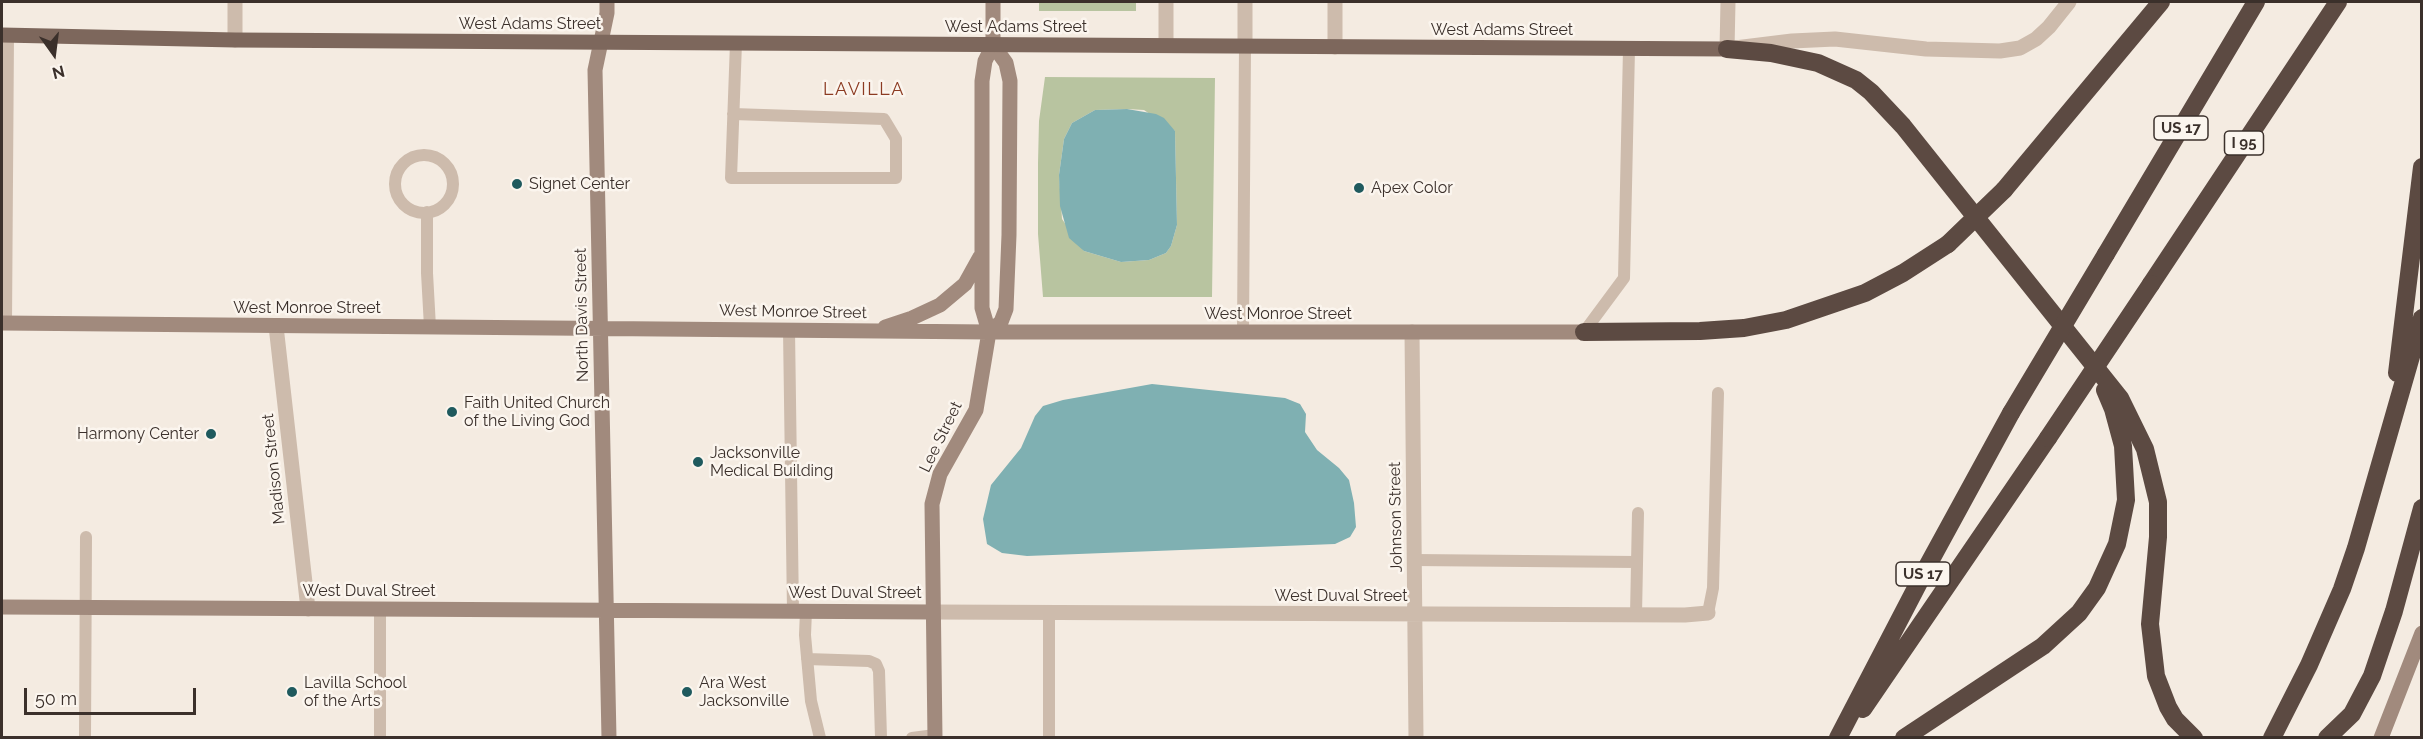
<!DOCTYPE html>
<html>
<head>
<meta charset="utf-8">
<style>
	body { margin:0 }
	#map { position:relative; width:2423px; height:739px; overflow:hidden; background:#f4ebe1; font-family:Raleway,sans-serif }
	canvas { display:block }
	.frame { position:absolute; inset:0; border:3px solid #3b302b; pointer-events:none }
	.north { position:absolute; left:24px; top:24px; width:60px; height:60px; -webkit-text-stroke:4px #fbf5ee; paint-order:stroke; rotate:166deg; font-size:16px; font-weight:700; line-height:24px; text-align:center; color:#3b302b }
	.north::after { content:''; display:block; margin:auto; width:21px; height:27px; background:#3b302b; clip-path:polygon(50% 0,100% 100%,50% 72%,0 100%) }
	.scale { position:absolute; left:24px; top:688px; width:172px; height:27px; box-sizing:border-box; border:3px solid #3b302b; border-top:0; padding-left:8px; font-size:18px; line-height:21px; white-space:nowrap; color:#3b302b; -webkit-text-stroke:4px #fbf5ee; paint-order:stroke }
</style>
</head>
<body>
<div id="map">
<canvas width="2423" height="739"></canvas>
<div class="frame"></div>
<div class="north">N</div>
<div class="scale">50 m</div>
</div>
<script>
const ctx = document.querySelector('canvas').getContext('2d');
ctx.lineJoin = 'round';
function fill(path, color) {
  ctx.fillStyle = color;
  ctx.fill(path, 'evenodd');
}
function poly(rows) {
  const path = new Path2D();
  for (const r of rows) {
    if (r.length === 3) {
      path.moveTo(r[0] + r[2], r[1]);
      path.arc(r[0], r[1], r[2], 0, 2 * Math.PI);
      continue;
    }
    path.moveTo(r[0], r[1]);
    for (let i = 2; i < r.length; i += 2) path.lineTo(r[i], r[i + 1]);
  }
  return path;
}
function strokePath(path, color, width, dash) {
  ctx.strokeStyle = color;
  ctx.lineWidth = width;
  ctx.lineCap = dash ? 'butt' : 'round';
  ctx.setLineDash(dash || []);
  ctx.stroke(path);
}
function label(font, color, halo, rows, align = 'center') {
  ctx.font = font + ' Raleway,sans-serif';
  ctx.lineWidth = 5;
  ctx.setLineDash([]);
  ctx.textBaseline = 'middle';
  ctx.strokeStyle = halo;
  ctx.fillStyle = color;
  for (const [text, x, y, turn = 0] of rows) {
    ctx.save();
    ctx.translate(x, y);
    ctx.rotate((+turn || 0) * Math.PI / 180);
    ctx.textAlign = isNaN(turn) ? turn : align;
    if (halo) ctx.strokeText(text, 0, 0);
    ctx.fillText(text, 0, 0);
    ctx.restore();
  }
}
fill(poly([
	[1039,2,1136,2,1136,11,1039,11],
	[1045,77,1215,78,1212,297,1043,297,1038,234,1038,163,1039,121],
	[1127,109,1144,110,1175,131,1177,225,1171,246,1166,253,1149,260,1121,262,1084,251,1062,219,1059,175,1064,139,1072,123,1095,110]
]), '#b8c4a0');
fill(poly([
	[1127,109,1156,114,1164,118,1175,131,1177,225,1171,246,1166,253,1149,260,1121,262,1084,251,1069,238,1060,206,1059,175,1064,139,1072,123,1095,110],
	[1152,384,1285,398,1300,404,1306,414,1305,432,1317,450,1339,468,1349,480,1354,503,1356,527,1350,537,1335,544,1027,556,1002,553,987,544,983,519,991,485,1021,448,1035,416,1043,406,1063,400]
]), '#7fb0b2');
strokePath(poly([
	[733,114,884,119,896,139,896,178,731,178,736,43],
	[424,184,29],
	[427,212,427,273,430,327],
	[6,323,8,35],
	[789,330,793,611],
	[1243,332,1245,46],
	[1584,332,1624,278,1629,49],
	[1414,560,1636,562],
	[380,609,380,738],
	[806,611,805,635,811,701,820,738],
	[1049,612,1049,738],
	[1708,613,1713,588,1718,393],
	[1636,615,1638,513],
	[807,659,869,661,876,664,879,671,881,738],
	[85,738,86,537],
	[912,738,935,735]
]), '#cdbbac', 12);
strokePath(poly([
	[235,2,235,40],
	[1728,2,1727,49,1792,41,1835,39,1926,49,2000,51,2020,48,2036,39,2049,27,2069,2],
	[1166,45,1166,2],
	[1245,46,1245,2],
	[1335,47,1335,2],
	[276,326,308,609],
	[1412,332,1416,738],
	[933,612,1685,615,1708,613]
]), '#cdbbac', 15);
strokePath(poly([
	[607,2,607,13,595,70,609,738],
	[2,323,989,332,1584,332],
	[885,327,912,318,940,305,965,284,980,257],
	[989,332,1001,322,1006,309,1009,235,1010,81,1006,63,993,45],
	[2,607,933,612],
	[935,738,932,504,940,474,976,410,989,332,982,308,982,81,985,61,993,45,993,2],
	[2381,738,2422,633]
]), '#a18a7d', 15);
strokePath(poly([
	[2,35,235,40,1727,49]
]), '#7d675c', 15);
strokePath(poly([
	[1727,49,1771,53,1818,63,1856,80,1871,92,1903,126,2120,398,2145,449,2158,502,2158,537,2150,624,2156,676,2168,707,2175,719,2194,738],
	[2004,190,2161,2],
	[2106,254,2256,2],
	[2151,284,2338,2],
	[1584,332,1700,331,1744,328,1786,320,1865,293,1903,273,1948,244],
	[2397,373,2422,167],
	[1863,709,2048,438],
	[1838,738,1928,565,2011,413],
	[1904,738,2043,646,2079,613,2097,588,2117,544,2126,500,2123,446,2113,409,2105,390],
	[2272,738,2309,665,2342,589,2356,548,2422,318],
	[2327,738,2352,714,2372,676,2394,611,2422,508]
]), '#5c4a42', 18);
strokePath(poly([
	[1948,244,2004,190],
	[2011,413,2106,254],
	[2048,438,2151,284]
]), '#5c4a42', 18);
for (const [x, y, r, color] of [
	[517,184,6,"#1f5a5e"],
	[1359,188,6,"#1f5a5e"],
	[452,412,6,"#1f5a5e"],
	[211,434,6,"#1f5a5e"],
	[698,462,6,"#1f5a5e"],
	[292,692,6,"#1f5a5e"],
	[687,692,6,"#1f5a5e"]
]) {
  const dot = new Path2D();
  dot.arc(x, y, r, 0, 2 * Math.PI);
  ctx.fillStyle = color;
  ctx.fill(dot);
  strokePath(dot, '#fbf5ee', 2);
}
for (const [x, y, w] of [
	[2181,128,54],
	[2244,143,39],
	[1923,574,54]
]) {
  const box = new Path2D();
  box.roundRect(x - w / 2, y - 12, w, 24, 4.5);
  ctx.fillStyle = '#fbf5ee';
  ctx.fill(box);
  strokePath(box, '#3b302b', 1.5);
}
label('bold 15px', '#3b302b', null, [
	["US 17",2181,128],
	["I 95",2244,143],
	["US 17",1923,574]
]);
label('16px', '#3b302b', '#fbf5ee', [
	["West Adams Street",530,24],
	["West Adams Street",1016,27],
	["West Adams Street",1502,30],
	["West Monroe Street",307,308],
	["West Monroe Street",793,312,1],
	["West Monroe Street",1278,314],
	["North Davis Street",582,315,-91],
	["Lee Street",941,437,-64],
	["Madison Street",274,469,-96],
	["Johnson Street",1396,517,-91],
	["West Duval Street",369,591],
	["West Duval Street",855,593],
	["West Duval Street",1341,596]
]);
label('16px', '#3b302b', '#fbf5ee', [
	["Signet Center",529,184],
	["Apex Color",1371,188],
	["Faith United Church",464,403],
	["of the Living God",464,421],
	["Harmony Center",199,434,"right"],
	["Jacksonville",710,453],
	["Medical Building",710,471],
	["Lavilla School",304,683],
	["of the Arts",304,701],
	["Ara West",699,683],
	["Jacksonville",699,701]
], 'left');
ctx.letterSpacing = '1.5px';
label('18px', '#8c3b22', '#fbf5ee', [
	["LAVILLA",864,90]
]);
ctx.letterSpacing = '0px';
</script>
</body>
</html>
